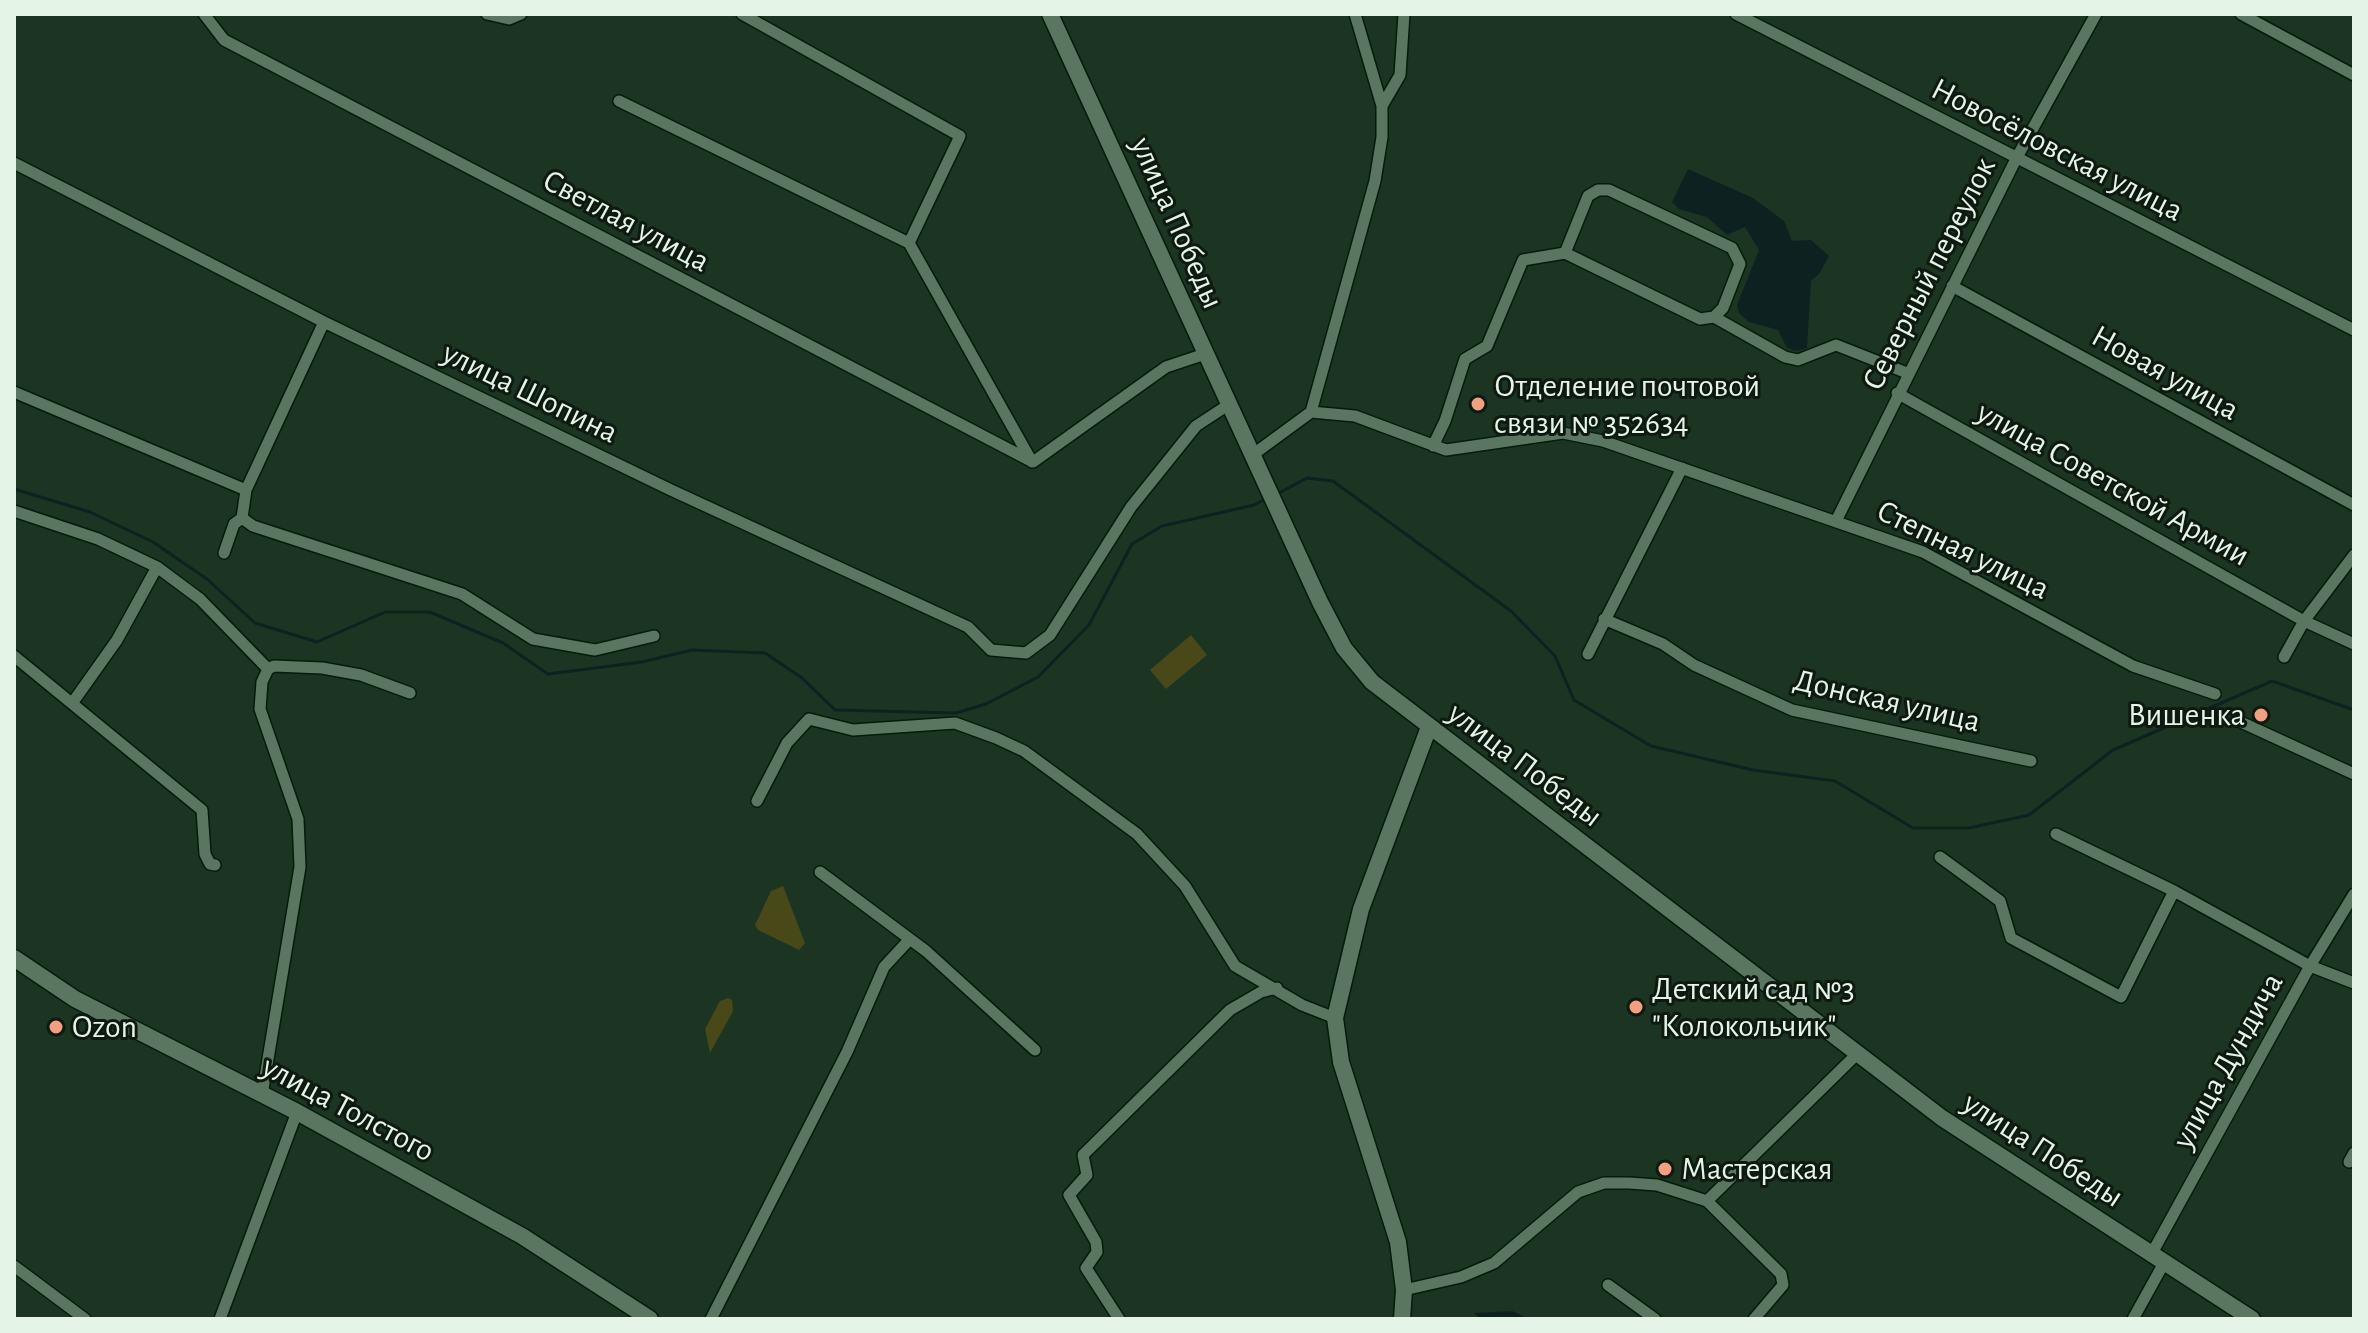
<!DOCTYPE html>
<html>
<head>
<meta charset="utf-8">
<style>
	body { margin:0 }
	#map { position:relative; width:2368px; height:1333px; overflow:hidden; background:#1b3522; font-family:"Alegreya Sans",sans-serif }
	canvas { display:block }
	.frame { position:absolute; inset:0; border:16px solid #e4f4e7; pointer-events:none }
</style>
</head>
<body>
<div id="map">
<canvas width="2368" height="1333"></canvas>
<div class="frame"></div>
</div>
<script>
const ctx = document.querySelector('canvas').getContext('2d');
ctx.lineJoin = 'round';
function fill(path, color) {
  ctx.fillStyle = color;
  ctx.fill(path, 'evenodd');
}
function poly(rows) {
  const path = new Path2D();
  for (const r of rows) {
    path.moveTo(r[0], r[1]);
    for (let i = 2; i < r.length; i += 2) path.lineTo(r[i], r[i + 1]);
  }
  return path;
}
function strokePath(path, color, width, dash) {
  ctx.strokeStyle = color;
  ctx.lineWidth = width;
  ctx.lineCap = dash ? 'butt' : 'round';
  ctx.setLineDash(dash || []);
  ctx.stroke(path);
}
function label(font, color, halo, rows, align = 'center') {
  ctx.font = font + ' "Alegreya Sans",sans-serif';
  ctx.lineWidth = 6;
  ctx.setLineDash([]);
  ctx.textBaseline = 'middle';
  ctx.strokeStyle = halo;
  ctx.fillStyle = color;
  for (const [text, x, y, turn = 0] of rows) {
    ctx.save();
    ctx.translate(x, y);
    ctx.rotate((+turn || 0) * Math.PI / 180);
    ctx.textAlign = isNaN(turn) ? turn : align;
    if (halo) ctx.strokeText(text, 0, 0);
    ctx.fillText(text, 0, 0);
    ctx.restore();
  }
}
fill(poly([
	[1191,635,1207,655,1166,689,1150,670],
	[783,886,805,943,799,950,758,930,755,925,771,891],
	[728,998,732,1000,733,1011,710,1053,705,1029,720,1001]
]), '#494818');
fill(poly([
	[1688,169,1753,198,1784,221,1792,241,1811,240,1829,256,1819,274,1811,281,1807,348,1796,351,1787,348,1778,330,1749,322,1739,313,1737,305,1759,250,1745,227,1727,235,1707,217,1679,209,1672,202],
	[1512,1311,1529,1319,1480,1319,1474,1313]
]), '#0e2121');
strokePath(poly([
	[14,489,90,512,153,542,207,579,255,623,317,642,385,612,430,612,503,643,548,674,642,662,692,650,765,653,802,678,835,710,956,713,986,704,1038,677,1089,625,1132,544,1162,526,1254,505,1266,499],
	[1277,494,1307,478,1333,481,1511,611,1555,656,1574,700,1651,746,1753,770,1835,781,1913,828,1969,828,2029,815,2113,750,2272,681,2354,710]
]), '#0e2121', 3);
const street = poly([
	[204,14,224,40,1033,462],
	[487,14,509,19,521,14],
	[742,14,960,136,909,243],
	[1736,14,2354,330],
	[2241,14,2354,75],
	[619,101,909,243,1032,462],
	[1382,106,1400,75,1404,14],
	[14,163,324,322,671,490,968,627,991,650,1026,653,1050,635,1131,507,1196,426,1228,405],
	[1952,286,2354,505],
	[1714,317,1723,308,1740,264,1732,248,1609,190,1598,190,1588,196,1565,253,1700,319,1714,317,1785,357,1798,360,1836,345,1907,373],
	[14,392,246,490],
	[1897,393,2304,621,2354,644],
	[1311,412,1355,416,1446,450,1563,433,1603,441,1923,552,2133,666,2215,694],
	[1433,446,1445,421,1465,359,1487,346,1523,260,1565,253],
	[1251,456,1311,412,1375,181,1382,137,1382,106,1355,14],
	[1033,462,1166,367,1205,354],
	[14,511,98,539,157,567,200,599,268,669],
	[242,518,253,526,462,594,533,639,595,650,654,636],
	[1837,519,2016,159,2096,14],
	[224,553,234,524,242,518,246,490,324,322],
	[1604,619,1663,644,1694,665,1792,710,2031,761],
	[1588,654,1682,468],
	[14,656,202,810,205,854,210,864,215,865],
	[2284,657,2304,621,2354,555],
	[73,702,117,640,157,567],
	[2243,723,2354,774],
	[757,801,787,743,809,719,853,730,955,723,996,738,1024,751,1137,834,1185,886,1235,966,1302,1005,1335,1018],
	[2056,834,2174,891,2310,966,2354,983],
	[1940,857,2000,901,2011,938,2121,997,2174,891],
	[820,872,926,951,1035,1050],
	[262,1095,300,867,298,819,260,709,262,682,268,669,274,666,322,668,361,675,410,693],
	[2349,1162,2354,1153],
	[1707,1201,1857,1054],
	[2151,1255,2310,966,2354,894],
	[14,1266,85,1319],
	[1608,1285,1655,1319],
	[1404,1290,1461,1277,1494,1263,1578,1192,1604,1183,1629,1183,1657,1185,1707,1201,1781,1274,1783,1285,1754,1319],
	[220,1319,297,1112],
	[711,1319,847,1052,884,967,909,940],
	[1119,1319,1086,1268,1097,1252,1096,1242,1069,1195,1087,1175,1083,1155,1230,1010,1261,992,1277,988],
	[2133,1319,2164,1263]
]);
const secondary = poly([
	[1050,14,1320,602,1344,648,1372,682,1942,1118,2252,1319],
	[14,958,75,999,297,1112,522,1236,650,1319],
	[1402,1319,1404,1290,1398,1242,1341,1062,1335,1018,1361,909,1429,727]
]);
strokePath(street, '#031c0b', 14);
strokePath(secondary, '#031c0b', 19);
strokePath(street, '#5a7560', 11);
strokePath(secondary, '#5a7560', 16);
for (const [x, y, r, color] of [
	[1478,404,8,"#f2a081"],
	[2261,715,8,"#f2a081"],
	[1636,1007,8,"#f2a081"],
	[56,1027,8,"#f2a081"],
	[1665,1169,8,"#f2a081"]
]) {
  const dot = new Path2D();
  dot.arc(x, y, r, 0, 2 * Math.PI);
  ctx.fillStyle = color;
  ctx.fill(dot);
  strokePath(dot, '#0e1911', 3);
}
label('32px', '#e4f4e7', '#0e1911', [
	["Новосёловская улица",2057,150,27],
	["Светлая улица",626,221,28],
	["улица Победы",1177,223,66],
	["Северный переулок",1929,274,-63],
	["Новая улица",2165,373,29],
	["улица Шопина",530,393,26],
	["улица Советской Армии",2113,484,29],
	["Степная улица",1963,550,26],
	["Донская улица",1887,701,13],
	["улица Победы",1525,765,37],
	["улица Дундича",2228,1061,-61],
	["улица Толстого",348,1109,28],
	["улица Победы",2043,1150,33]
]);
label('32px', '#e4f4e7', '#0e1911', [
	["Отделение почтовой",1494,386],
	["связи № 352634",1494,423],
	["Вишенка",2245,715,"right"],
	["Детский сад №3",1652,989],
	["\"Колокольчик\"",1652,1026],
	["Ozon",72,1027],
	["Мастерская",1681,1169]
], 'left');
</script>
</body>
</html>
